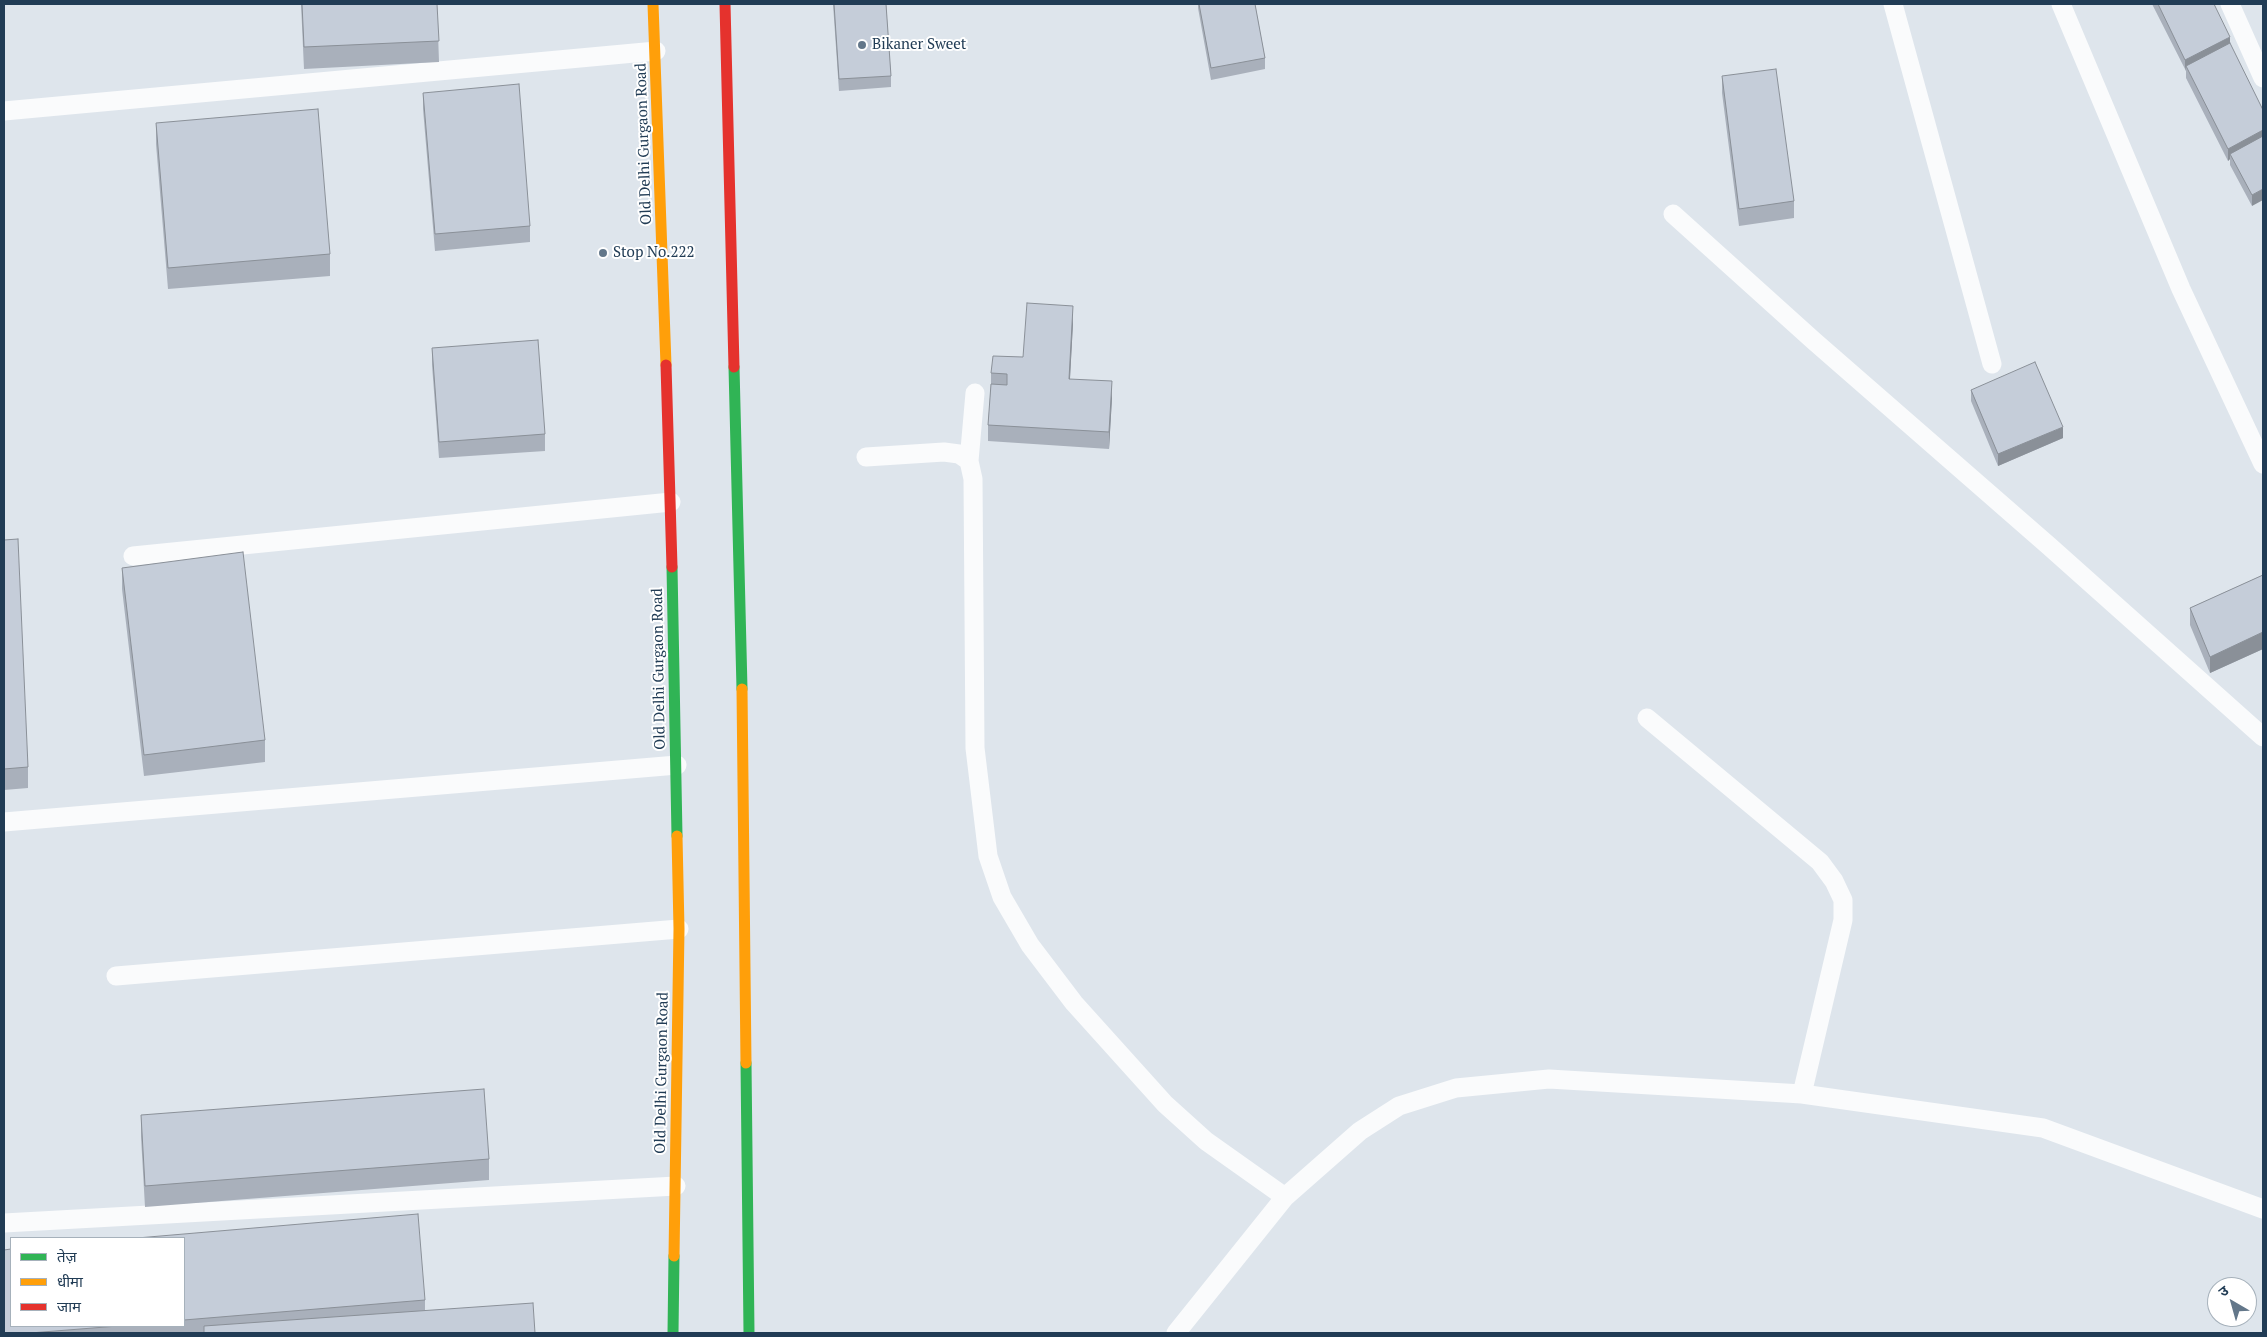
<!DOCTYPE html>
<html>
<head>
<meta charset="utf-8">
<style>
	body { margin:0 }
	#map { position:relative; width:2267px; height:1337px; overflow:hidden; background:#dee5ec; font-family:"PT Serif","Noto Sans Devanagari",serif }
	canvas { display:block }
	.frame { position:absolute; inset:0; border:5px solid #213c55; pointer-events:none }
	.legend { position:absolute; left:10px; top:1237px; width:175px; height:90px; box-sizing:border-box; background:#fff; border:1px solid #a6b1bb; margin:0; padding:6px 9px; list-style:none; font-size:15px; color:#213c55 }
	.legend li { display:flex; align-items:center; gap:10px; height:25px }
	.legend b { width:25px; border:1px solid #a6b1bb }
	.north { position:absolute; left:2207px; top:1277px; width:50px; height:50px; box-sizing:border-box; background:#fff; border:1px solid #a6b1bb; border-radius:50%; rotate:322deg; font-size:14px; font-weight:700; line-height:20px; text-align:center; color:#213c55 }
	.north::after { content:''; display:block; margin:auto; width:18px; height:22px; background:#63778a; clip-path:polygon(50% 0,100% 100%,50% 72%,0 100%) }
</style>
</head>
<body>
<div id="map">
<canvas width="2267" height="1337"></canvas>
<div class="frame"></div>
<ul class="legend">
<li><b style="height:6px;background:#30b455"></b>तेज़</li>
<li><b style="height:6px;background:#ff9f0a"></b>धीमा</li>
<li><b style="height:6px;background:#e5322d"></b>जाम</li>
</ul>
<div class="north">उ</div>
</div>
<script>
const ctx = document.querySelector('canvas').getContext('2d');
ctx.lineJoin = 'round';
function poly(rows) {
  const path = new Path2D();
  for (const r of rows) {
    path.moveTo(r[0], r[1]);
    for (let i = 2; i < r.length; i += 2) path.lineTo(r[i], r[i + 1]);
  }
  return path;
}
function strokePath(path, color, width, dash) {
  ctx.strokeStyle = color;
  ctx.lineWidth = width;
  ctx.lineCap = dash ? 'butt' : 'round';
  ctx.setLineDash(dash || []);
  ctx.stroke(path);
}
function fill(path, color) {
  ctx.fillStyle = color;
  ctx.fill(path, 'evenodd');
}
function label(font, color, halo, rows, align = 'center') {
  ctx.font = font + ' "PT Serif",serif';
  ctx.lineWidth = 4;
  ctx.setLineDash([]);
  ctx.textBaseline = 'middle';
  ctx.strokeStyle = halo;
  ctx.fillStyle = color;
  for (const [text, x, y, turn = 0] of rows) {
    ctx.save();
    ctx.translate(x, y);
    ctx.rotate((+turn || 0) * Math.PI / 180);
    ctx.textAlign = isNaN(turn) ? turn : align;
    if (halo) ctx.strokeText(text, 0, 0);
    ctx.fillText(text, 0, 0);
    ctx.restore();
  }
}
strokePath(poly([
	[1893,4,1992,364],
	[2061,4,2181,289,2263,464],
	[2230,4,2263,78],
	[4,111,656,51],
	[1673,214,1814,341,2049,546,2263,737],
	[866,457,944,452,959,454,969,461,973,479,975,748,988,856,1002,897,1030,945,1074,1003,1165,1104,1206,1141,1285,1197],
	[969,461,975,393],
	[133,556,671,502],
	[1647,718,1820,862,1834,881,1843,900,1843,920,1802,1094],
	[4,822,677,765],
	[116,976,679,929],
	[4,1223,676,1186],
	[1176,1333,1285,1197,1360,1131,1399,1106,1456,1088,1549,1079,1802,1094,2043,1128,2263,1209]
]), '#fafbfc', 19);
strokePath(poly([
	[734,367,742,689],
	[672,567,677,836],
	[746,1063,749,1333],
	[673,1333,674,1256]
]), '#30b455', 11);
strokePath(poly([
	[653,4,666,365],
	[742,689,746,1063],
	[674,1256,679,929,677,836]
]), '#ff9f0a', 11);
strokePath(poly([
	[725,4,734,367],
	[666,365,672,567]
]), '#e5322d', 11);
fill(poly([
	[301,4,437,4,439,62,304,69],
	[833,4,886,4,891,76,891,87,839,91],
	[1198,4,1255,4,1265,58,1265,69,1211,80,1198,8],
	[2152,4,2214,4,2230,45,2263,110,2252,206,2230,165,2230,159,2228,161,2186,78,2186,71],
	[1722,76,1794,201,1794,218,1739,226,1722,93],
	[423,93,530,226,530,242,435,251,423,109],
	[156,123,330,254,330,276,168,289,156,144],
	[1073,323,1070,379,1112,398,1109,449,988,441,988,425,991,384,991,373,1023,357],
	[432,348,545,434,545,451,439,458,432,365],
	[1971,390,2063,438,1998,466,1971,401],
	[4,540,28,767,28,788,4,790],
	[122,568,265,740,265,762,144,776,122,589],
	[2263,575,2263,649,2210,673,2190,625,2190,608],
	[141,1115,489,1159,489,1180,145,1207,141,1137],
	[184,1238,425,1300,425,1311,535,1333,4,1333,11,1326,184,1326]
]), '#a9b0bb');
fill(poly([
	[2230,37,2230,49,2186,66,2185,71,2185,60],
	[2263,130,2263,142,2230,154,2230,159,2228,161,2228,149],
	[2263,189,2263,200,2252,206,2252,195],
	[1073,306,1073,323,1069,396,1069,379],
	[1112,381,1112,398,1109,449,1109,432],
	[2063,427,2063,438,1998,466,1998,454],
	[2263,632,2263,649,2210,673,2210,657]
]), '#8a9098');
const building = poly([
	[302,4,437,4,439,41,304,47,302,4],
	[834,4,886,4,891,76,839,79,834,4],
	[1199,4,1255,4,1265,58,1211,68,1199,4],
	[2158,4,2214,4,2230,37,2185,60,2158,4],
	[2230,43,2263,110,2263,130,2228,149,2186,66,2230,43],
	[1776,69,1794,201,1739,209,1722,76,1776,69],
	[519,84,530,226,435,234,423,93,519,84],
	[318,109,330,254,168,268,156,123,318,109],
	[2263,136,2263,189,2252,195,2230,154,2263,136],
	[1027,303,1073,306,1069,379,1112,381,1109,432,988,425,991,384,1007,385,1007,374,991,373,993,356,1023,357,1027,303],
	[538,340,545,434,439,442,432,348,538,340],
	[2035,362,2063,427,1998,454,1971,390,2035,362],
	[18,539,28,767,4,769,4,540,18,539],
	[243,552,265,740,144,755,122,568,243,552],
	[2263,575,2263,632,2210,657,2190,608,2263,575],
	[484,1089,489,1159,145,1186,141,1115,484,1089],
	[418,1214,425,1300,184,1320,184,1238,137,1238,418,1214],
	[11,1249,11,1326,118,1326,30,1333,4,1333,4,1250,11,1249],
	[533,1303,535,1333,204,1333,204,1326,533,1303]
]);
fill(building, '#c5cdd9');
strokePath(building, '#8a9098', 1);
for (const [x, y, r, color] of [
	[862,45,5,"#63778a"],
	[603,253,5,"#63778a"]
]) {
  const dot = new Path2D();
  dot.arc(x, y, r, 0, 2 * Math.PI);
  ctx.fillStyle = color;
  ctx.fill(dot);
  strokePath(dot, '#fff', 2);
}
label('15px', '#213c55', '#fff', [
	["Bikaner Sweet",872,45],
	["Stop No.222",613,253]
], 'left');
label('15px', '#213c55', '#fff', [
	["Old Delhi Gurgaon Road",644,144,-92],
	["Old Delhi Gurgaon Road",659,669,-91],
	["Old Delhi Gurgaon Road",662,1073,-89]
]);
</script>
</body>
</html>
